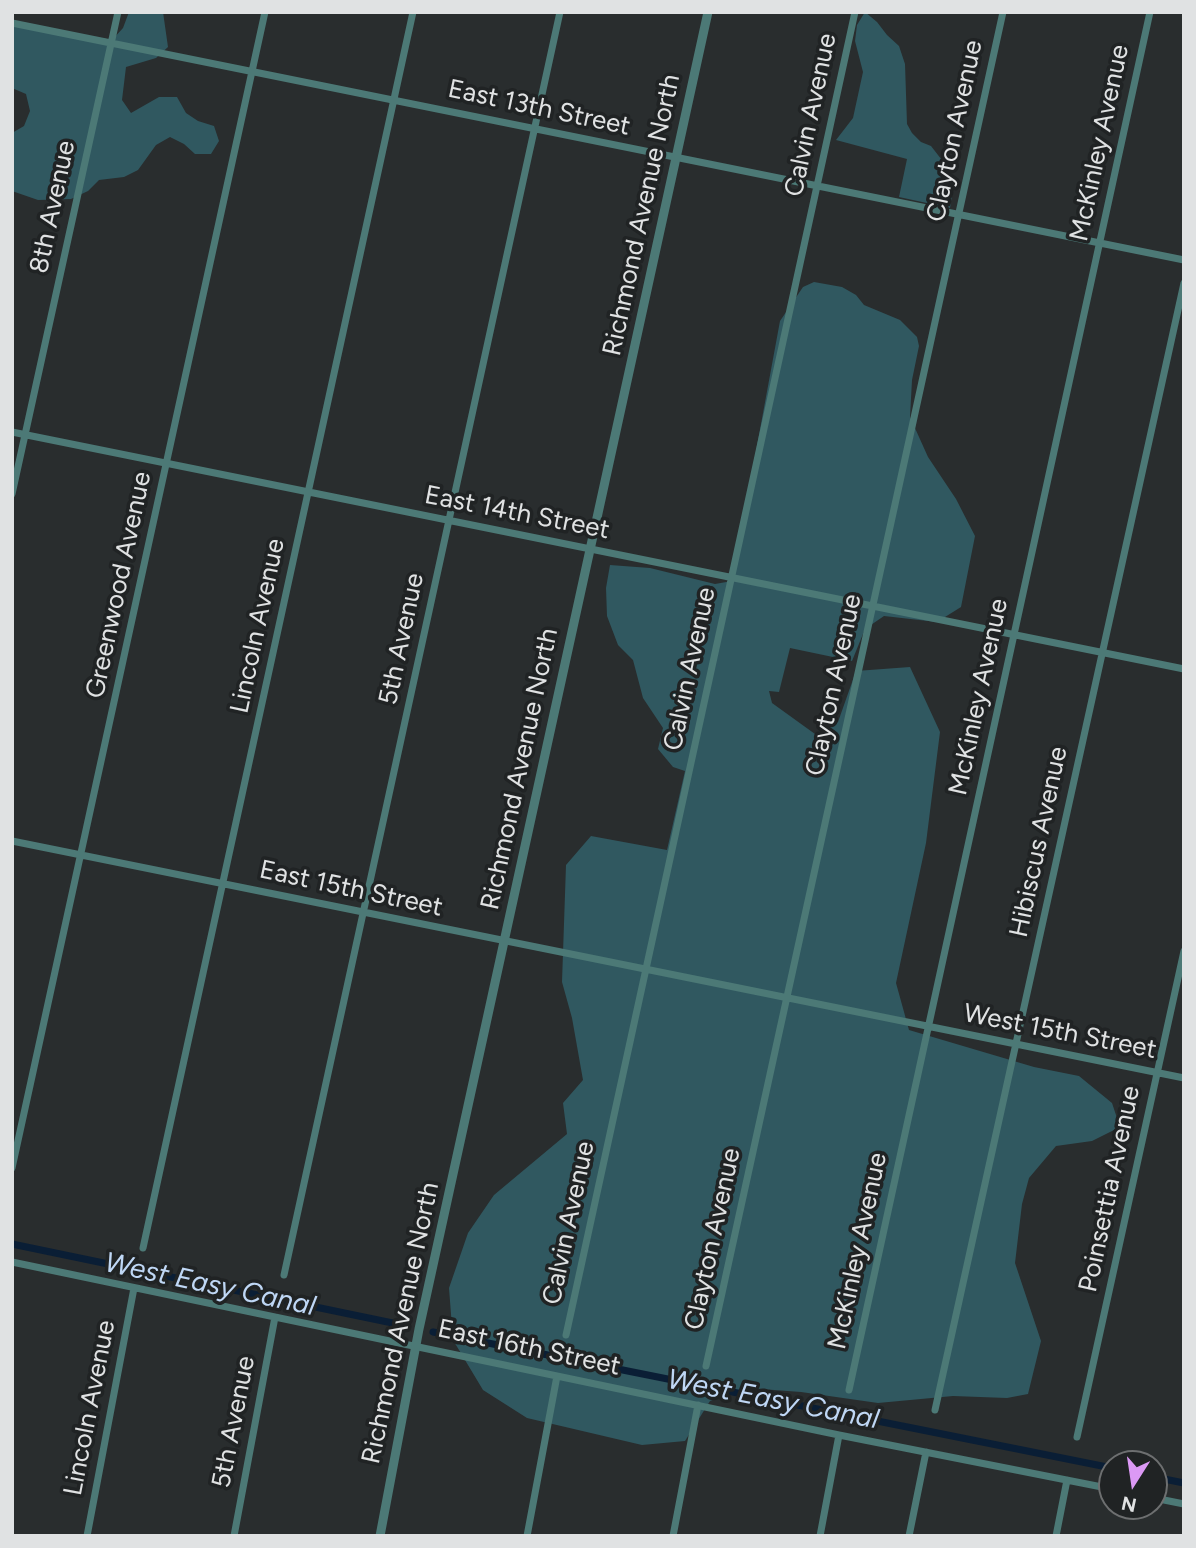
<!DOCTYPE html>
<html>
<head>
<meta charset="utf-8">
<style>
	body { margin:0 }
	#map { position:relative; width:1196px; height:1548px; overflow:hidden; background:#292d2e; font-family:Figtree,sans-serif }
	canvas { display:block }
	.frame { position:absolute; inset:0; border:14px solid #e0e2e3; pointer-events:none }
	.north { position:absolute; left:1098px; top:1450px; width:70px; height:70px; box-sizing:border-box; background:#202324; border:2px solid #6d6f70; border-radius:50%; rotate:192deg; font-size:19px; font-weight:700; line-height:28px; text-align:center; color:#e0e2e3 }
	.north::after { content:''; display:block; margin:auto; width:24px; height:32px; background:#dc99f5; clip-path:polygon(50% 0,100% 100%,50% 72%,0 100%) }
</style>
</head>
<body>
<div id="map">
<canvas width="1196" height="1548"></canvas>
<div class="frame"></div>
<div class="north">N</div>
</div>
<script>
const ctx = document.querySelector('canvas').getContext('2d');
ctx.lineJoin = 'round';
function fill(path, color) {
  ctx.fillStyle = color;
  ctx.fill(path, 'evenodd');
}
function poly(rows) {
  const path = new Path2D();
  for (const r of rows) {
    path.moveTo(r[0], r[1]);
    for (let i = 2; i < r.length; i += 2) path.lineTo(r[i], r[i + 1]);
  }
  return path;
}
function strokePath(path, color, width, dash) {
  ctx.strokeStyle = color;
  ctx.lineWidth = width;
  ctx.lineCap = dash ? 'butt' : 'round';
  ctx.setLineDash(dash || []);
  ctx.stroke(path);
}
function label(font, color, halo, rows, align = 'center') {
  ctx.font = font + ' Figtree,sans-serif';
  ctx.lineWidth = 7;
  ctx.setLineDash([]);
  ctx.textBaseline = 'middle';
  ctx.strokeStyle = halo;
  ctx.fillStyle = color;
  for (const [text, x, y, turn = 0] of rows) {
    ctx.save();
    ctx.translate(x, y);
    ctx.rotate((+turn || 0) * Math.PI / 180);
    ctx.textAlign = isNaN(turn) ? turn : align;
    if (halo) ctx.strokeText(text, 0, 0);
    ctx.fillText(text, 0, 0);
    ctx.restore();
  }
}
fill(poly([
	[129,12,163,12,168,47,156,58,126,67,122,100,131,113,159,97,177,97,186,113,198,121,214,126,219,141,211,154,195,154,184,144,170,137,156,145,138,170,124,177,99,180,88,191,71,199,38,200,12,191,12,133,24,126,30,111,26,94,12,88,12,21,112,40,123,28],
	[865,12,877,22,887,35,899,46,905,64,907,124,912,133,921,142,931,146,945,164,948,176,946,181,952,195,950,208,899,197,907,159,836,140,853,118,863,72,855,41,857,25],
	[814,282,842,287,856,295,864,305,900,320,917,337,919,346,912,380,910,417,928,457,956,499,975,536,961,607,937,622,884,616,865,629,852,661,790,648,779,692,769,691,772,703,815,734,838,722,856,671,910,667,940,732,926,843,896,983,909,1030,1034,1067,1079,1076,1112,1103,1120,1127,1092,1141,1056,1146,1029,1178,1022,1204,1015,1263,1041,1341,1028,1394,1007,1398,953,1396,878,1403,801,1392,747,1388,710,1401,685,1441,642,1445,527,1418,483,1390,453,1340,449,1288,468,1233,494,1195,567,1134,563,1103,583,1080,572,1018,562,982,566,865,591,836,667,850,685,771,673,767,658,749,663,728,643,698,633,660,618,645,607,616,606,588,610,565,650,568,715,584,732,581,780,321,803,287]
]), '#305860');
strokePath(poly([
	[12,1244,407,1326],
	[433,1332,1112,1468],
	[1154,1477,1184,1483]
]), '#0a1e35', 7);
strokePath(poly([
	[12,23,1184,260],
	[12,432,1184,669],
	[12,494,118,12],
	[12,841,1184,1078],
	[12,1168,265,12],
	[143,1248,413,12],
	[12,1262,839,1435,1112,1489],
	[284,1275,560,12],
	[566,1335,855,12],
	[706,1366,1003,12],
	[849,1390,1150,12],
	[935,1410,1184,283],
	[1077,1437,1184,951],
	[1154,1498,1184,1504],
	[87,1536,134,1288],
	[234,1536,275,1317],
	[527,1536,557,1376],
	[673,1536,698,1405],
	[820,1536,839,1435],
	[909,1536,926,1452],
	[1056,1536,1067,1480]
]), '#4c7976', 7);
strokePath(poly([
	[380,1536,419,1329,708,12]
]), '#4c7976', 9);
label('26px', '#e0e2e3', '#202324', [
	["East 13th Street",539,108,12],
	["Calvin Avenue",811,115,-78],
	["Clayton Avenue",955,131,-78],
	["McKinley Avenue",1100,143,-78],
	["8th Avenue",53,207,-78],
	["Richmond Avenue North",642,215,-78],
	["East 14th Street",517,513,11],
	["Greenwood Avenue",119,585,-78],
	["Lincoln Avenue",258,626,-78],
	["5th Avenue",402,639,-78],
	["Calvin Avenue",690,669,-78],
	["Clayton Avenue",834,685,-78],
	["McKinley Avenue",979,697,-78],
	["Richmond Avenue North",520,769,-78],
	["Hibiscus Avenue",1039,842,-78],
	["East 15th Street",351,889,12],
	["West 15th Street",1060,1032,11],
	["Poinsettia Avenue",1110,1189,-78],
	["Calvin Avenue",569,1223,-78],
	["Clayton Avenue",713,1239,-78],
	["McKinley Avenue",858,1251,-78],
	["Richmond Avenue North",401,1323,-78],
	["East 16th Street",529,1348,12],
	["Lincoln Avenue",90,1408,-79],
	["5th Avenue",234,1422,-79]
]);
label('italic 28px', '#bfd7f5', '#202324', [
	["West Easy Canal",210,1285,12],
	["West Easy Canal",773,1400,11]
]);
</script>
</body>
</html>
